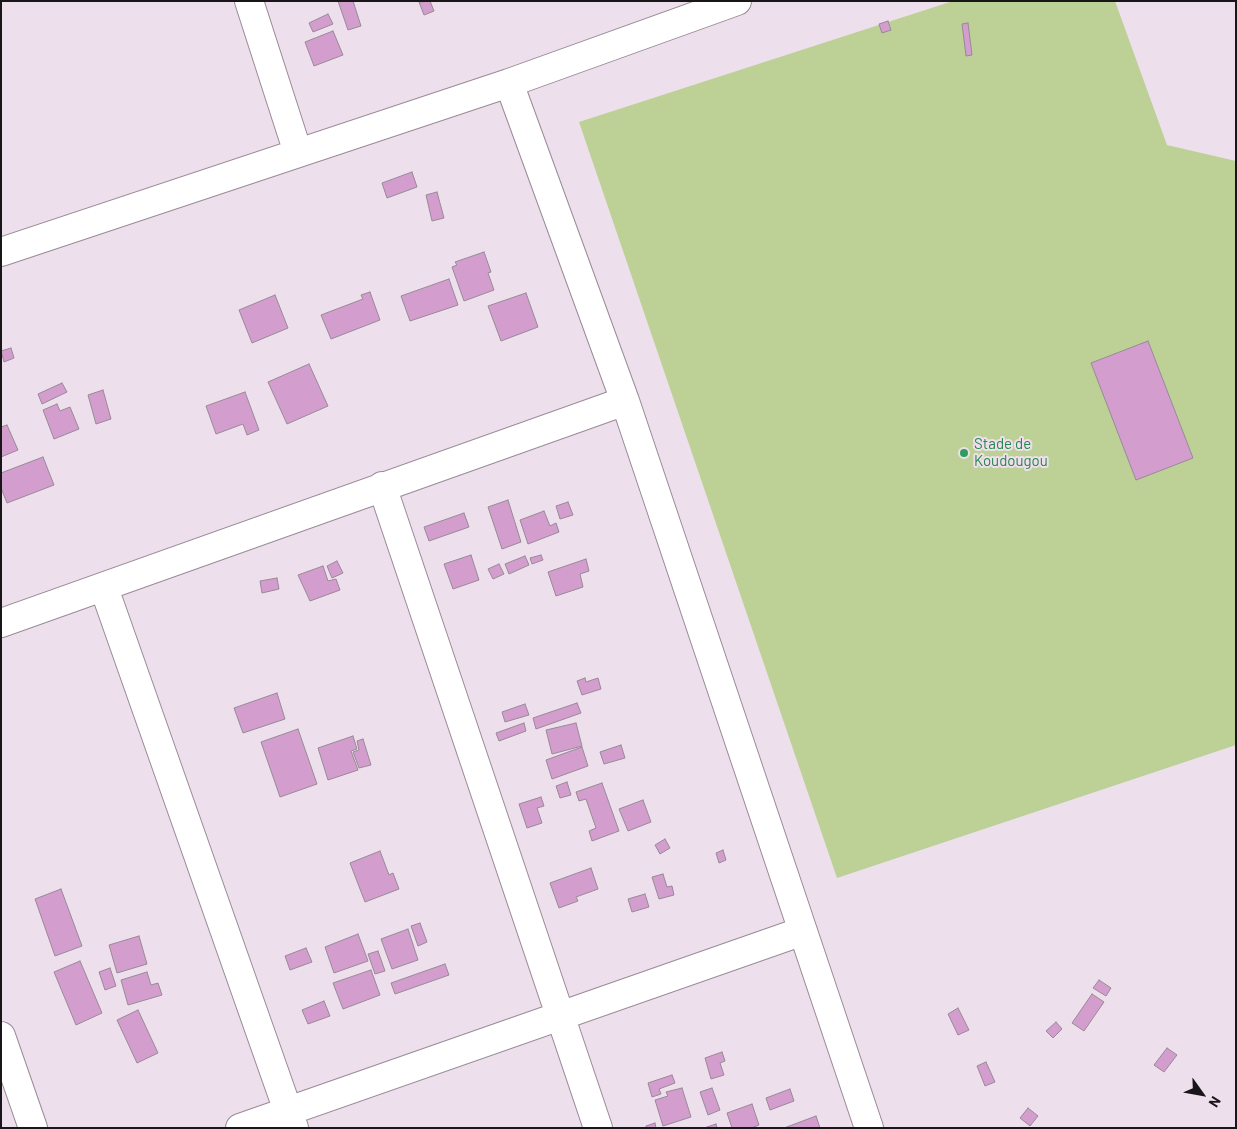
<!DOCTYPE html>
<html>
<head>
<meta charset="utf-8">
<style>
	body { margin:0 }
	#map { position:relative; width:1237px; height:1129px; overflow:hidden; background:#eedfec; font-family:Barlow,sans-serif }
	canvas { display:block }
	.frame { position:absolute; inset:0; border:2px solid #1a1519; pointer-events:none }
	.north { position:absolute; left:1177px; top:1069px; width:50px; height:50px; -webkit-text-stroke:4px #eedfec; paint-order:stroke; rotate:122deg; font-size:14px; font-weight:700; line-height:20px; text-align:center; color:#1a1519 }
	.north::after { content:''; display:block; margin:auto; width:18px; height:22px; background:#1a1519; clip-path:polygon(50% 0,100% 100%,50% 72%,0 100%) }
</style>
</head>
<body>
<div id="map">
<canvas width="1237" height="1129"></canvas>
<div class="frame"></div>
<div class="north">N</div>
</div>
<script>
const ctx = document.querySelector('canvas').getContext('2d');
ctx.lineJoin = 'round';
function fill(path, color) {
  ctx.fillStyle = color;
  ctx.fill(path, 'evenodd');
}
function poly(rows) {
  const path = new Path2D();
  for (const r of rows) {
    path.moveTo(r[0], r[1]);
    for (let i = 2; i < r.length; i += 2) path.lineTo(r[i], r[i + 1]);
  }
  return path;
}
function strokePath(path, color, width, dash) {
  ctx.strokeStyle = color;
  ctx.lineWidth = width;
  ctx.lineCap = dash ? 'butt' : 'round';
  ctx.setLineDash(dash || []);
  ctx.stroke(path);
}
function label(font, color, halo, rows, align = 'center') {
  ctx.font = font + ' Barlow,sans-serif';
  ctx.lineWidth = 4;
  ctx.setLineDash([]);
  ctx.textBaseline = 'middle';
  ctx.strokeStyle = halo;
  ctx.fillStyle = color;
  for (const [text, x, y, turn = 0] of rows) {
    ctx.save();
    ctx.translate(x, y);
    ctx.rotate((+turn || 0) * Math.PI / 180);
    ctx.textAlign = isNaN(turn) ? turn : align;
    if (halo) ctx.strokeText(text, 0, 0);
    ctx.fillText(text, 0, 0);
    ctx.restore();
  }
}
fill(poly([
	[953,1,1115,1,1167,145,1236,161,1236,745,837,878,579,122]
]), '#bdd197');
const building = poly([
	[338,1,353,1,361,26,348,30,338,1],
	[430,1,434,11,424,15,419,2,430,1],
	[328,14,333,24,313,32,309,23,328,14],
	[888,21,891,30,882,33,879,24,888,21],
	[968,23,972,55,966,56,962,24,968,23],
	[333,31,343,55,314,66,305,42,333,31],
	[412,172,417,187,387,198,382,183,412,172],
	[437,192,444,218,432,221,426,195,437,192],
	[484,252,491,272,488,273,494,290,464,301,452,267,457,265,455,262,484,252],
	[449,279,458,305,410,321,401,296,449,279],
	[370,292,380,320,331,339,321,315,363,299,361,295,370,292],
	[526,293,538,327,501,341,488,306,526,293],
	[275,295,288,328,252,343,239,310,275,295],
	[1148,341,1193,458,1136,480,1091,363,1148,341],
	[11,348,14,358,4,362,1,351,11,348],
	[309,364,328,406,287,424,268,382,309,364],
	[62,383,67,392,42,404,38,394,62,383],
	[103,390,111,419,96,424,88,395,103,390],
	[245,392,259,430,247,435,243,424,216,434,206,406,245,392],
	[57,404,60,411,70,407,79,429,54,439,43,410,57,404],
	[7,425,18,450,1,457,1,427,7,425],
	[43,457,54,485,7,503,1,488,1,473,43,457],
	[508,500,521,542,502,549,488,507,508,500],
	[568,502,573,515,560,519,556,506,568,502],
	[544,511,550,526,556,523,559,532,528,544,520,520,544,511],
	[464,513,469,527,429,541,424,527,464,513],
	[471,555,479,580,453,589,444,564,471,555],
	[541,555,543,560,532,564,530,558,541,555],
	[525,556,529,565,509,574,505,564,525,556],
	[586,559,589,571,580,574,583,587,556,596,548,572,586,559],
	[337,561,343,573,332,578,327,566,337,561],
	[499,564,504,574,493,579,488,569,499,564],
	[323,566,328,581,336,579,340,590,310,601,298,575,323,566],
	[277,578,279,589,262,593,260,581,277,578],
	[585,678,586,682,598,678,601,689,582,695,577,681,585,678],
	[277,693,285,719,243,733,234,708,277,693],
	[577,703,581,713,536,729,533,718,577,703],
	[525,704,529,715,505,722,502,712,525,704],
	[524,723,526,731,499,741,496,733,524,723],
	[576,723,582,746,552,754,546,730,576,723],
	[298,729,317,784,280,797,261,742,298,729],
	[353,736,357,749,351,751,358,770,328,780,318,748,353,736],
	[363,739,371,765,359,768,353,752,359,750,357,741,363,739],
	[621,745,625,758,604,764,600,752,621,745],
	[582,747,588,766,552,779,546,760,582,747],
	[567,782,571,795,560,798,556,786,567,782],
	[602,783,619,831,592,841,589,831,596,828,586,799,579,801,576,792,602,783],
	[541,797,544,806,537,808,542,823,527,828,519,804,541,797],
	[643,800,651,822,628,831,619,809,643,800],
	[665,839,670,848,660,854,655,845,665,839],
	[723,850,726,860,719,863,716,853,723,850],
	[380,851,389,875,393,873,399,889,365,902,350,863,380,851],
	[591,868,598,889,576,897,578,901,559,908,550,883,591,868],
	[663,874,667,887,672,886,674,895,659,899,652,877,663,874],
	[61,889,82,946,55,956,35,899,61,889],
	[645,894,649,907,632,912,628,899,645,894],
	[420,923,427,942,418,946,411,926,420,923],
	[408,929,418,960,392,969,381,939,408,929],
	[358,934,368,961,334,973,325,947,358,934],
	[139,936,147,964,117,973,109,945,139,936],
	[306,948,312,962,290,970,285,956,306,948],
	[378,951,385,971,375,974,368,954,378,951],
	[80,961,102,1013,76,1025,54,972,80,961],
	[445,964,449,975,395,994,391,983,445,964],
	[110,968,116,986,105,990,99,972,110,968],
	[371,970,380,995,343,1009,333,983,371,970],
	[147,972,151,985,158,983,162,995,128,1005,121,980,147,972],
	[1099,980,1111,988,1106,996,1093,988,1099,980],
	[1092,994,1104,1002,1084,1031,1072,1023,1092,994],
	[324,1001,330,1016,308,1024,302,1010,324,1001],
	[958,1008,969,1030,958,1035,948,1014,958,1008],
	[138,1010,158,1053,137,1063,117,1020,138,1010],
	[1056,1022,1062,1029,1053,1038,1046,1031,1056,1022],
	[1167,1048,1177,1055,1164,1072,1154,1065,1167,1048],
	[722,1052,725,1061,720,1063,724,1075,711,1079,705,1058,722,1052],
	[986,1062,995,1082,985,1086,977,1066,986,1062],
	[672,1075,675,1083,659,1089,661,1094,652,1097,648,1083,672,1075],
	[682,1088,691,1117,663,1126,655,1100,668,1096,666,1092,682,1088],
	[712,1088,720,1110,708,1115,700,1092,712,1088],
	[790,1089,794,1101,770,1110,766,1098,790,1089],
	[752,1104,759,1125,751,1128,732,1128,727,1113,752,1104],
	[1028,1108,1038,1116,1030,1126,1020,1118,1028,1108],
	[816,1116,820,1128,784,1128,816,1116],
	[655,1123,656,1128,646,1128,646,1126,655,1123],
	[716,1124,717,1128,704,1128,716,1124]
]);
fill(building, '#d39dce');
strokePath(building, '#978a96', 1);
const minor = poly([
	[249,1,298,153],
	[509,83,625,401,869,1128],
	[1,252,509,83,737,1],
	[382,486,598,1128],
	[104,588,294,1128],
	[1,623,625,401],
	[1,1036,33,1128],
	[240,1128,803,931]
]);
strokePath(minor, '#988b97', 30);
strokePath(minor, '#fff', 28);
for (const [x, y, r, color] of [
	[964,453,5,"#2e9e5b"]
]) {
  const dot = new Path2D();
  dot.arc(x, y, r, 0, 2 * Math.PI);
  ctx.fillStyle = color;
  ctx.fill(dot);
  strokePath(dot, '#eedfec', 2);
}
label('15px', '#27864d', '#eedfec', [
	["Stade de",974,444],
	["Koudougou",974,461]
], 'left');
</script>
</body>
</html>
